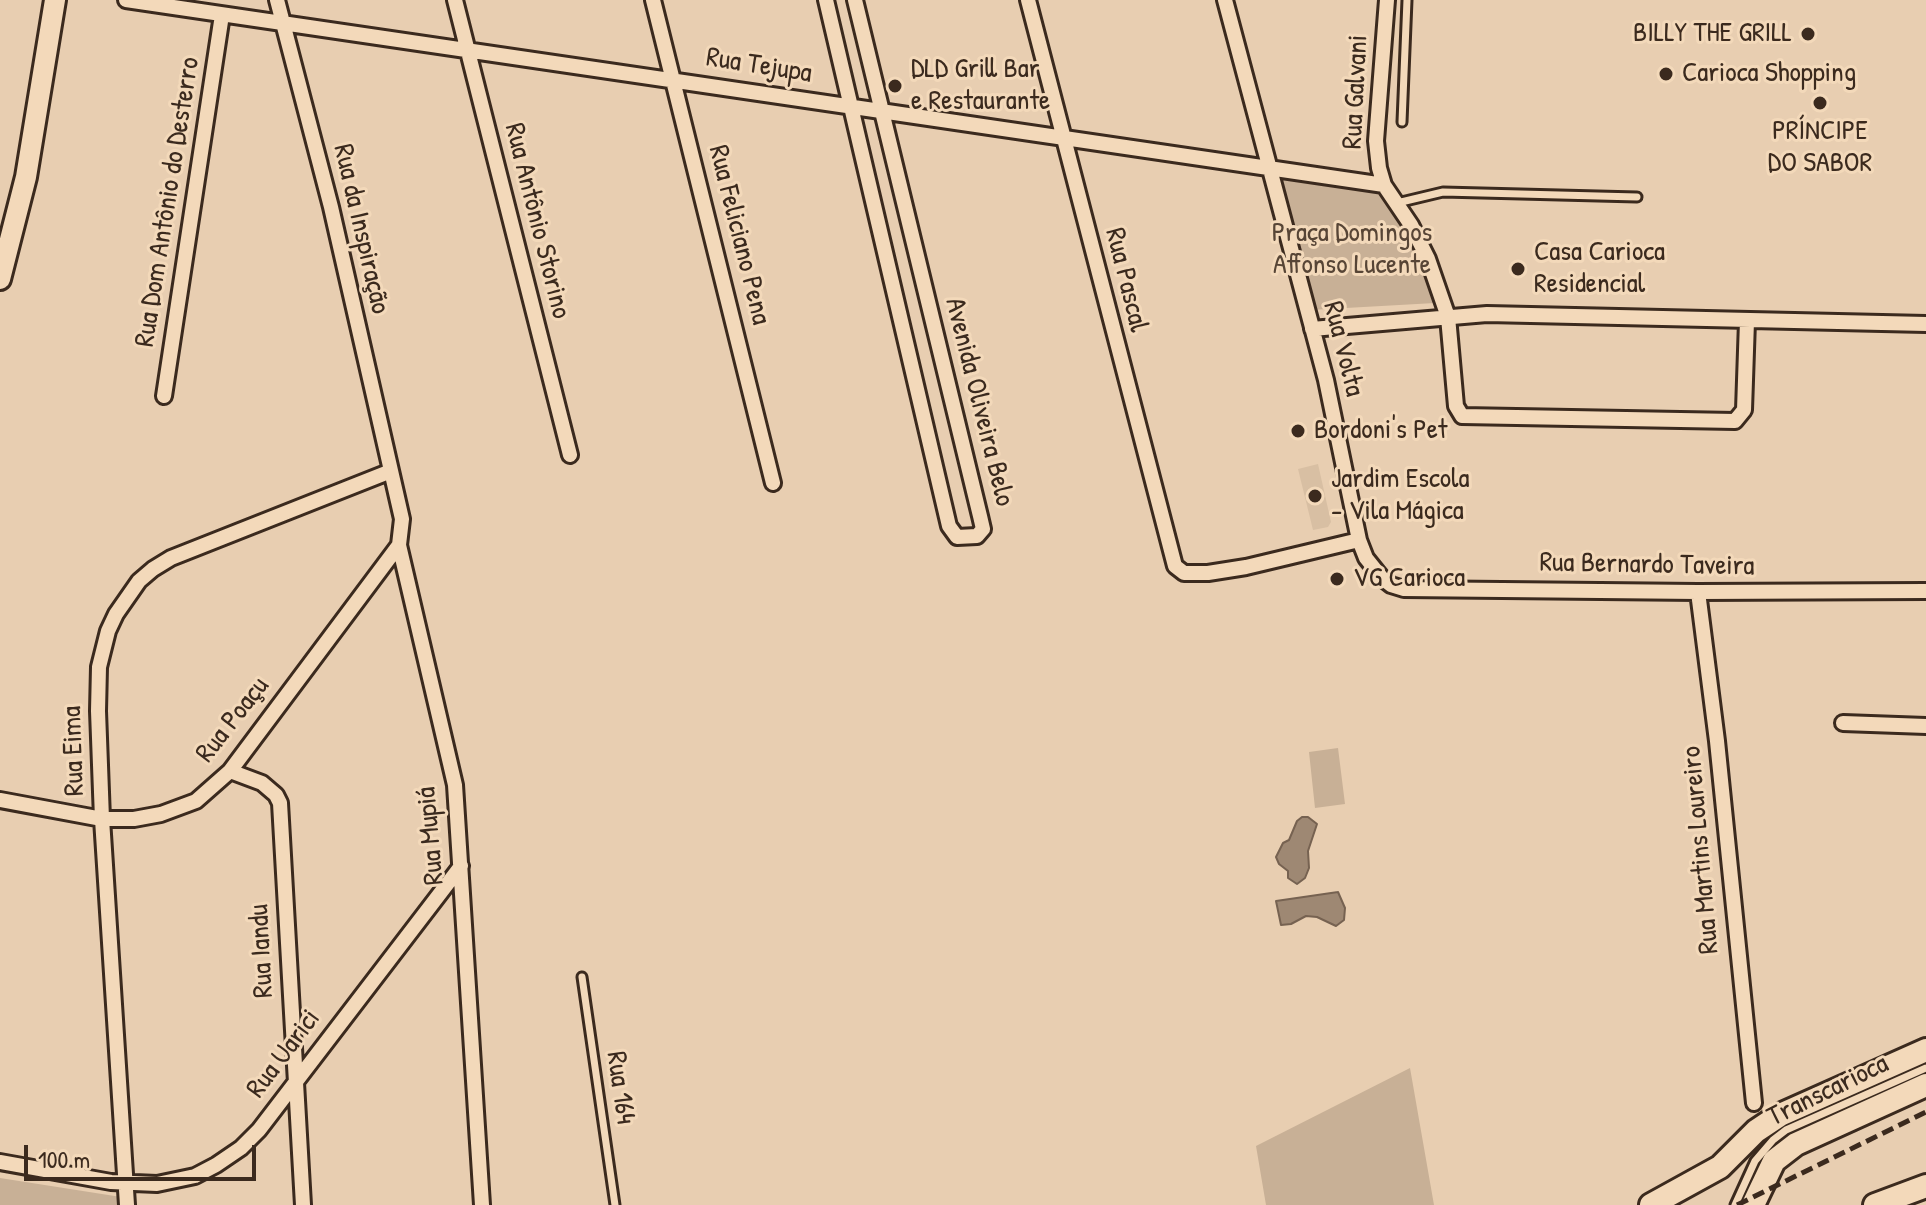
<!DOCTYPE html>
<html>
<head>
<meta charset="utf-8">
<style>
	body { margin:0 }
	#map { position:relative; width:1926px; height:1205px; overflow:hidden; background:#e8ceb1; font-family:"Patrick Hand",sans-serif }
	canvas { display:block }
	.scale { position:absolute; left:24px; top:1145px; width:232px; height:36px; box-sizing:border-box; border:4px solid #3b2a1e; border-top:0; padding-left:10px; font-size:24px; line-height:28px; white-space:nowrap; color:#3b2a1e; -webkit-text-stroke:6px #f3d9ba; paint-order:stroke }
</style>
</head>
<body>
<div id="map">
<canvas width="1926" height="1205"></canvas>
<div class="scale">100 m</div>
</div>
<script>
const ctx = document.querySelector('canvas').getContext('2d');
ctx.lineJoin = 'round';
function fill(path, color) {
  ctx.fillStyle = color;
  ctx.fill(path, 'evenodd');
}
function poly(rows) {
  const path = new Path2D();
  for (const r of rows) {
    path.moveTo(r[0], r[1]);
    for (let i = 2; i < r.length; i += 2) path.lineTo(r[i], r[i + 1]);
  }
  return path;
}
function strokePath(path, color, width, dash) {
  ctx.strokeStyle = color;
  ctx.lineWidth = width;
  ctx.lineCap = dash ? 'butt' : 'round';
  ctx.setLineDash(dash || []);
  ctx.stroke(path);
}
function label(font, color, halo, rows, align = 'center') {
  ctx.font = font + ' "Patrick Hand",sans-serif';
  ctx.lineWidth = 6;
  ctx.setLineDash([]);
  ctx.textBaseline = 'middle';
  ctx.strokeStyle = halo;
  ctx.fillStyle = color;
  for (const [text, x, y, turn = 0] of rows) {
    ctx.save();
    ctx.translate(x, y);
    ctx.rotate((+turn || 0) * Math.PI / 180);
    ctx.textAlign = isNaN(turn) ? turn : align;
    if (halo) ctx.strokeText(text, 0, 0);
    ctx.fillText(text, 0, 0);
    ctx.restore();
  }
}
fill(poly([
	[1318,464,1331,522,1328,527,1313,530,1298,469]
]), '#d8bfa3');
fill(poly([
	[1288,173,1380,190,1392,202,1435,303,1310,310,1277,182],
	[1338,748,1345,804,1315,808,1309,752],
	[1410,1068,1434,1205,1266,1205,1256,1146],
	[0,1178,121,1197,121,1205,0,1205]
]), '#c8b096');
const water = poly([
	[1302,817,1308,817,1317,824,1308,851,1309,868,1305,878,1297,884,1288,878,1288,871,1279,864,1276,857,1283,843,1289,840,1297,821,1302,817],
	[1338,892,1345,908,1344,920,1336,926,1317,917,1306,916,1291,924,1281,925,1276,901,1338,892]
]);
fill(water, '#9e8873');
strokePath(water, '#766251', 2);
const lane = poly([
	[1402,122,1407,0],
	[1397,203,1443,192,1637,197],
	[582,977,615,1205],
	[1735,1205,1755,1161,1773,1140,1786,1130,1926,1068]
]);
const street = poly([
	[126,0,1384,185],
	[277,0,331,207,402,519,399,545,455,785,482,1205],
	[455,0,570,455],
	[653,0,773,483],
	[826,0,949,526,957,537,977,536,983,529,980,516,855,0],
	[1028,0,1175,566,1184,573,1208,573,1246,567,1359,540],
	[1225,0,1326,380,1359,540,1366,558,1382,578,1391,585,1404,589,1698,592,1926,591],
	[1387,0,1376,141,1379,168,1384,185,1411,225,1428,259,1448,317,1456,406,1462,416,1735,421,1744,410,1747,321],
	[1312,329,1487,314,1926,324],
	[164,396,222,15],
	[1698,592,1717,741,1754,1103],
	[1843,723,1926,726],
	[230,771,262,783,276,795,280,803,303,1205],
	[0,800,102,819,134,819,161,814,196,801,230,771,399,545],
	[0,1162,111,1182,157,1184,195,1176,216,1165,241,1148,259,1130,461,866],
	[127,1205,102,819,98,711,99,667,108,631,116,614,139,581,153,569,171,558,391,471]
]);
const secondary = poly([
	[0,279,26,177,55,0]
]);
const primary = poly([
	[1651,1205,1720,1167,1756,1131,1780,1115,1926,1050],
	[1753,1205,1774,1161,1796,1144,1926,1085],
	[1875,1205,1926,1186]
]);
strokePath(lane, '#3b2a1e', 13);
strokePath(street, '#3b2a1e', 20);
strokePath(secondary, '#3b2a1e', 26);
strokePath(primary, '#3b2a1e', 28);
strokePath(lane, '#f3d9ba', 7);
strokePath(street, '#f3d9ba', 14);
strokePath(secondary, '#f3d9ba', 20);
strokePath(primary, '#f3d9ba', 22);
strokePath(poly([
	[1737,1205,1926,1112]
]), '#3b2a1e', 5, [12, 6]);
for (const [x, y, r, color] of [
	[1808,34,8,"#3b2a1e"],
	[1666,74,8,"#3b2a1e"],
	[895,86,8,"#3b2a1e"],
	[1820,103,8,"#3b2a1e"],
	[1518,269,8,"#3b2a1e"],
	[1298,431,8,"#3b2a1e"],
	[1315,496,8,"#3b2a1e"],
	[1337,579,8,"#3b2a1e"]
]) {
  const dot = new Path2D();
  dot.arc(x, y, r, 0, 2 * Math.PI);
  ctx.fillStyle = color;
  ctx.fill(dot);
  strokePath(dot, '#f3d9ba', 3);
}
label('28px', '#3b2a1e', '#f3d9ba', [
	["BILLY THE GRILL",1792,34,"right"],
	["DLD Grill Bar",911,70],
	["e Restaurante",911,102],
	["Carioca Shopping",1682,74],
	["PRÍNCIPE",1820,132,"center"],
	["DO SABOR",1820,164,"center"],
	["Casa Carioca",1534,253],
	["Residencial",1534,285],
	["Bordoni's Pet",1314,431],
	["Jardim Escola",1331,480],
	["- Vila Mágica",1331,512],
	["VG Carioca",1353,579]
], 'left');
label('28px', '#3b2a1e', '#f3d9ba', [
	["Rua Tejupa",759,66,9],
	["Rua Galvani",1356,92,-87],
	["Rua Dom Antônio do Desterro",168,202,-81],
	["Rua Antônio Storino",537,221,76],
	["Rua da Inspiração",361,229,77],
	["Rua Feliciano Pena",739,235,76],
	["Rua Pascal",1126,280,76],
	["Rua Volta",1343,349,76],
	["Avenida Oliveira Belo",979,402,76],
	["Rua Bernardo Taveira",1647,565,1],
	["Rua Poaçu",233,720,-52],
	["Rua Eima",74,751,-92],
	["Rua Mupiá",431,836,-95],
	["Rua Martins Loureiro",1701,850,-95],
	["Rua Iandu",262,951,-93],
	["Rua Uarici",284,1054,-53],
	["Rua 164",620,1088,82],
	["Transcarioca",1828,1091,-26]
]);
label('28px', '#574536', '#f3d9ba', [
	["Praça Domingos",1352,234],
	["Affonso Lucente",1352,266]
]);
</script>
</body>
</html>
